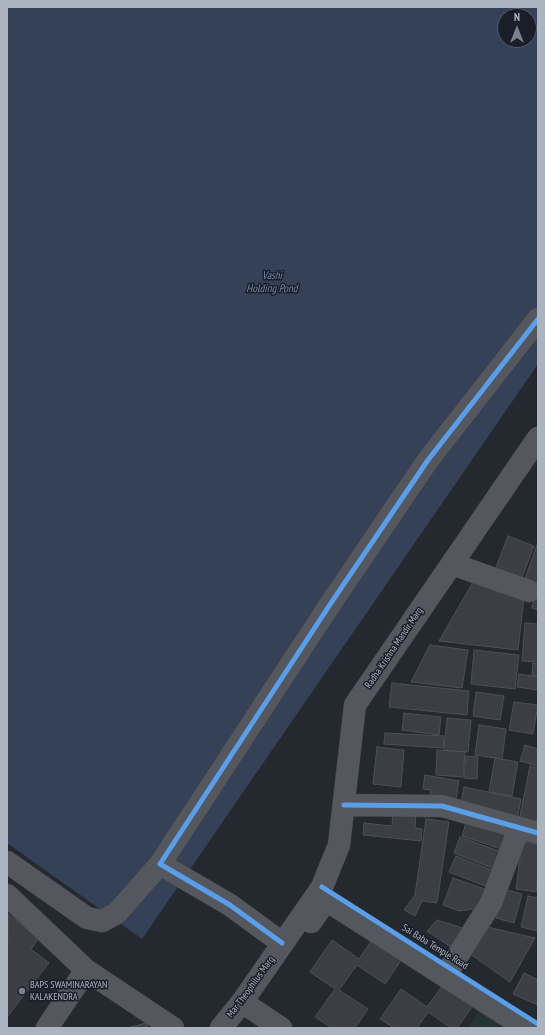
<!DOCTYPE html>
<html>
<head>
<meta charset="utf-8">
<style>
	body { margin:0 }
	#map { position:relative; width:545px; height:1035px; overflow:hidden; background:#24282f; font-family:"PT Sans Narrow",sans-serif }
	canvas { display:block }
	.frame { position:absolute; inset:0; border:8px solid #adb4c1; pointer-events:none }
	.north { position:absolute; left:497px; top:8px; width:40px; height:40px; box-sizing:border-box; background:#191e29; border:1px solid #545a66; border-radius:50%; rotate:0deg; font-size:11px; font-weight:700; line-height:16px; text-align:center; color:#adb4c1 }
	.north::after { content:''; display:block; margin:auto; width:14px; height:18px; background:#7d838e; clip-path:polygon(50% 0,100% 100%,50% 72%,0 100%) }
</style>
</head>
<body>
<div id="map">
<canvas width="545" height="1035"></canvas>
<div class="frame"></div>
<div class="north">N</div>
</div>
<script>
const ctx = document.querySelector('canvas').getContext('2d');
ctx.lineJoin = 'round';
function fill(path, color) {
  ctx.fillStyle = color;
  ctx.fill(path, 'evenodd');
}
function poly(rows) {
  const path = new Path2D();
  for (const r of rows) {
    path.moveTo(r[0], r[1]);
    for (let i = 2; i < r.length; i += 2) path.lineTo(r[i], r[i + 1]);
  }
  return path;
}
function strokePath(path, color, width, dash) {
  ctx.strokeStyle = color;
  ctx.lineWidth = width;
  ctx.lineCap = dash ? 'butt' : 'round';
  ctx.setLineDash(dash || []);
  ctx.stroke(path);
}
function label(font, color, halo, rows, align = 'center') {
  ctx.font = font + ' "PT Sans Narrow",sans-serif';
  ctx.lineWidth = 3;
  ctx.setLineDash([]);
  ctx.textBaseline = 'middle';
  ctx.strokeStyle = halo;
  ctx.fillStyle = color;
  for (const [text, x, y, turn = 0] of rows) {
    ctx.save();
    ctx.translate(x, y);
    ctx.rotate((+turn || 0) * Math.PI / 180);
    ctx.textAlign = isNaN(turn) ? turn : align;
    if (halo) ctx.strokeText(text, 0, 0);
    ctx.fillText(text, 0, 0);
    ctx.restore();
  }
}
fill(poly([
	[479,1011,505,1028,468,1028]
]), '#253336');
fill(poly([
	[7,7,538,7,538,364,142,939,7,843],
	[505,16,529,16,529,40,505,40]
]), '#344157');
const building = poly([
	[508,536,534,546,521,580,495,570,508,536],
	[537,545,538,545,538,587,524,581,537,545],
	[473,582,524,597,518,650,439,641,473,582],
	[536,590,538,590,538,610,532,608,536,590],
	[525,623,538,624,538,662,522,661,525,623],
	[430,645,468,650,462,688,411,682,430,645],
	[474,650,519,655,515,689,471,684,474,650],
	[533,663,538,664,538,676,532,675,533,663],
	[519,674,538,677,538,690,517,687,519,674],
	[392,683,469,691,467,715,389,707,392,683],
	[476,692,504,696,500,720,473,716,476,692],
	[514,702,538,705,533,734,509,730,514,702],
	[404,713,441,717,439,735,402,730,404,713],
	[447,718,471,720,468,752,444,750,447,718],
	[479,725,506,729,502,759,475,755,479,725],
	[385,733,444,736,443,748,384,744,385,733],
	[525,745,538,749,538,766,520,761,525,745],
	[377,747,404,750,401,787,373,784,377,747],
	[437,750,465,752,463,777,436,775,437,750],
	[466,756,478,757,477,779,464,778,466,756],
	[495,758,518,762,512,796,489,792,495,758],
	[530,766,538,768,538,815,536,824,519,821,530,766],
	[425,775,459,781,455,806,429,803,431,790,423,789,425,775],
	[464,787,521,799,517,820,460,808,464,787],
	[393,810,416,812,415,828,422,829,421,841,363,835,364,823,392,826,393,810],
	[468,816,511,830,504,850,462,836,468,816],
	[426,819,449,822,437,903,422,901,415,916,404,910,415,895,426,819],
	[460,837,504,853,497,870,454,853,460,837],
	[522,842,538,844,537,892,516,889,522,842],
	[456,856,499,873,493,889,449,872,456,856],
	[453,878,493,892,487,907,459,911,443,905,453,878],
	[503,889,522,894,514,923,496,918,503,889],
	[528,896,538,898,538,931,521,927,528,896],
	[8,914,39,938,31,949,49,963,7,1017,8,914],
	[437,920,469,930,457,951,427,931,437,920],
	[483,926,535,938,510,982,469,953,483,926],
	[375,936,404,956,385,984,357,965,339,990,368,1009,355,1028,332,1028,315,1017,335,989,310,972,332,940,359,959,375,936],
	[524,973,538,980,538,1005,513,994,524,973],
	[445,982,475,1003,457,1028,451,1028,428,1012,417,1028,394,1028,380,1019,401,989,427,1007,445,982],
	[146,1023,148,1028,127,1028,146,1023]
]);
fill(building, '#3b3f44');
strokePath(building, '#4c5057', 1);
const minor = poly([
	[452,564,529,591],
	[344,805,442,806,538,833],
	[7,862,87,918,102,921,117,913,160,864],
	[7,895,86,970],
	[311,922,326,900,526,1028],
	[282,943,230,905,160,864,331,603,428,460,538,319],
	[450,968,491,903,519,828],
	[242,1002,281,1028],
	[47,1028,86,970,173,1028],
	[221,1028,242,1002,322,887,339,845,355,705,538,438]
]);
strokePath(minor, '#404348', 23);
strokePath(minor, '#54575d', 22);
strokePath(poly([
	[344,805,442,806,538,833],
	[322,887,538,1024],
	[282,943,230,905,160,864,331,603,428,460,538,319]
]), '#5a9eea', 5);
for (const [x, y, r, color] of [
	[22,991,4,"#7d838e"]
]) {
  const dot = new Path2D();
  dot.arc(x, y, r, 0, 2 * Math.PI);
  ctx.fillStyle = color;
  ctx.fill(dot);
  strokePath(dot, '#191e29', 1.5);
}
label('10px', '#adb4c1', '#191e29', [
	["Radha Krishna Mandir Marg",394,648,-56],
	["Sai Baba Temple Road",435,947,32],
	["Mar Theophilus Marg",251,987,-54]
]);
label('10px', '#adb4c1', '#191e29', [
	["BAPS SWAMINARAYAN",30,985],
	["KALAKENDRA",30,997]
], 'left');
label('italic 11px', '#7789a8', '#191e29', [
	["Vashi",272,276],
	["Holding Pond",272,289]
]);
</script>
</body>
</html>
